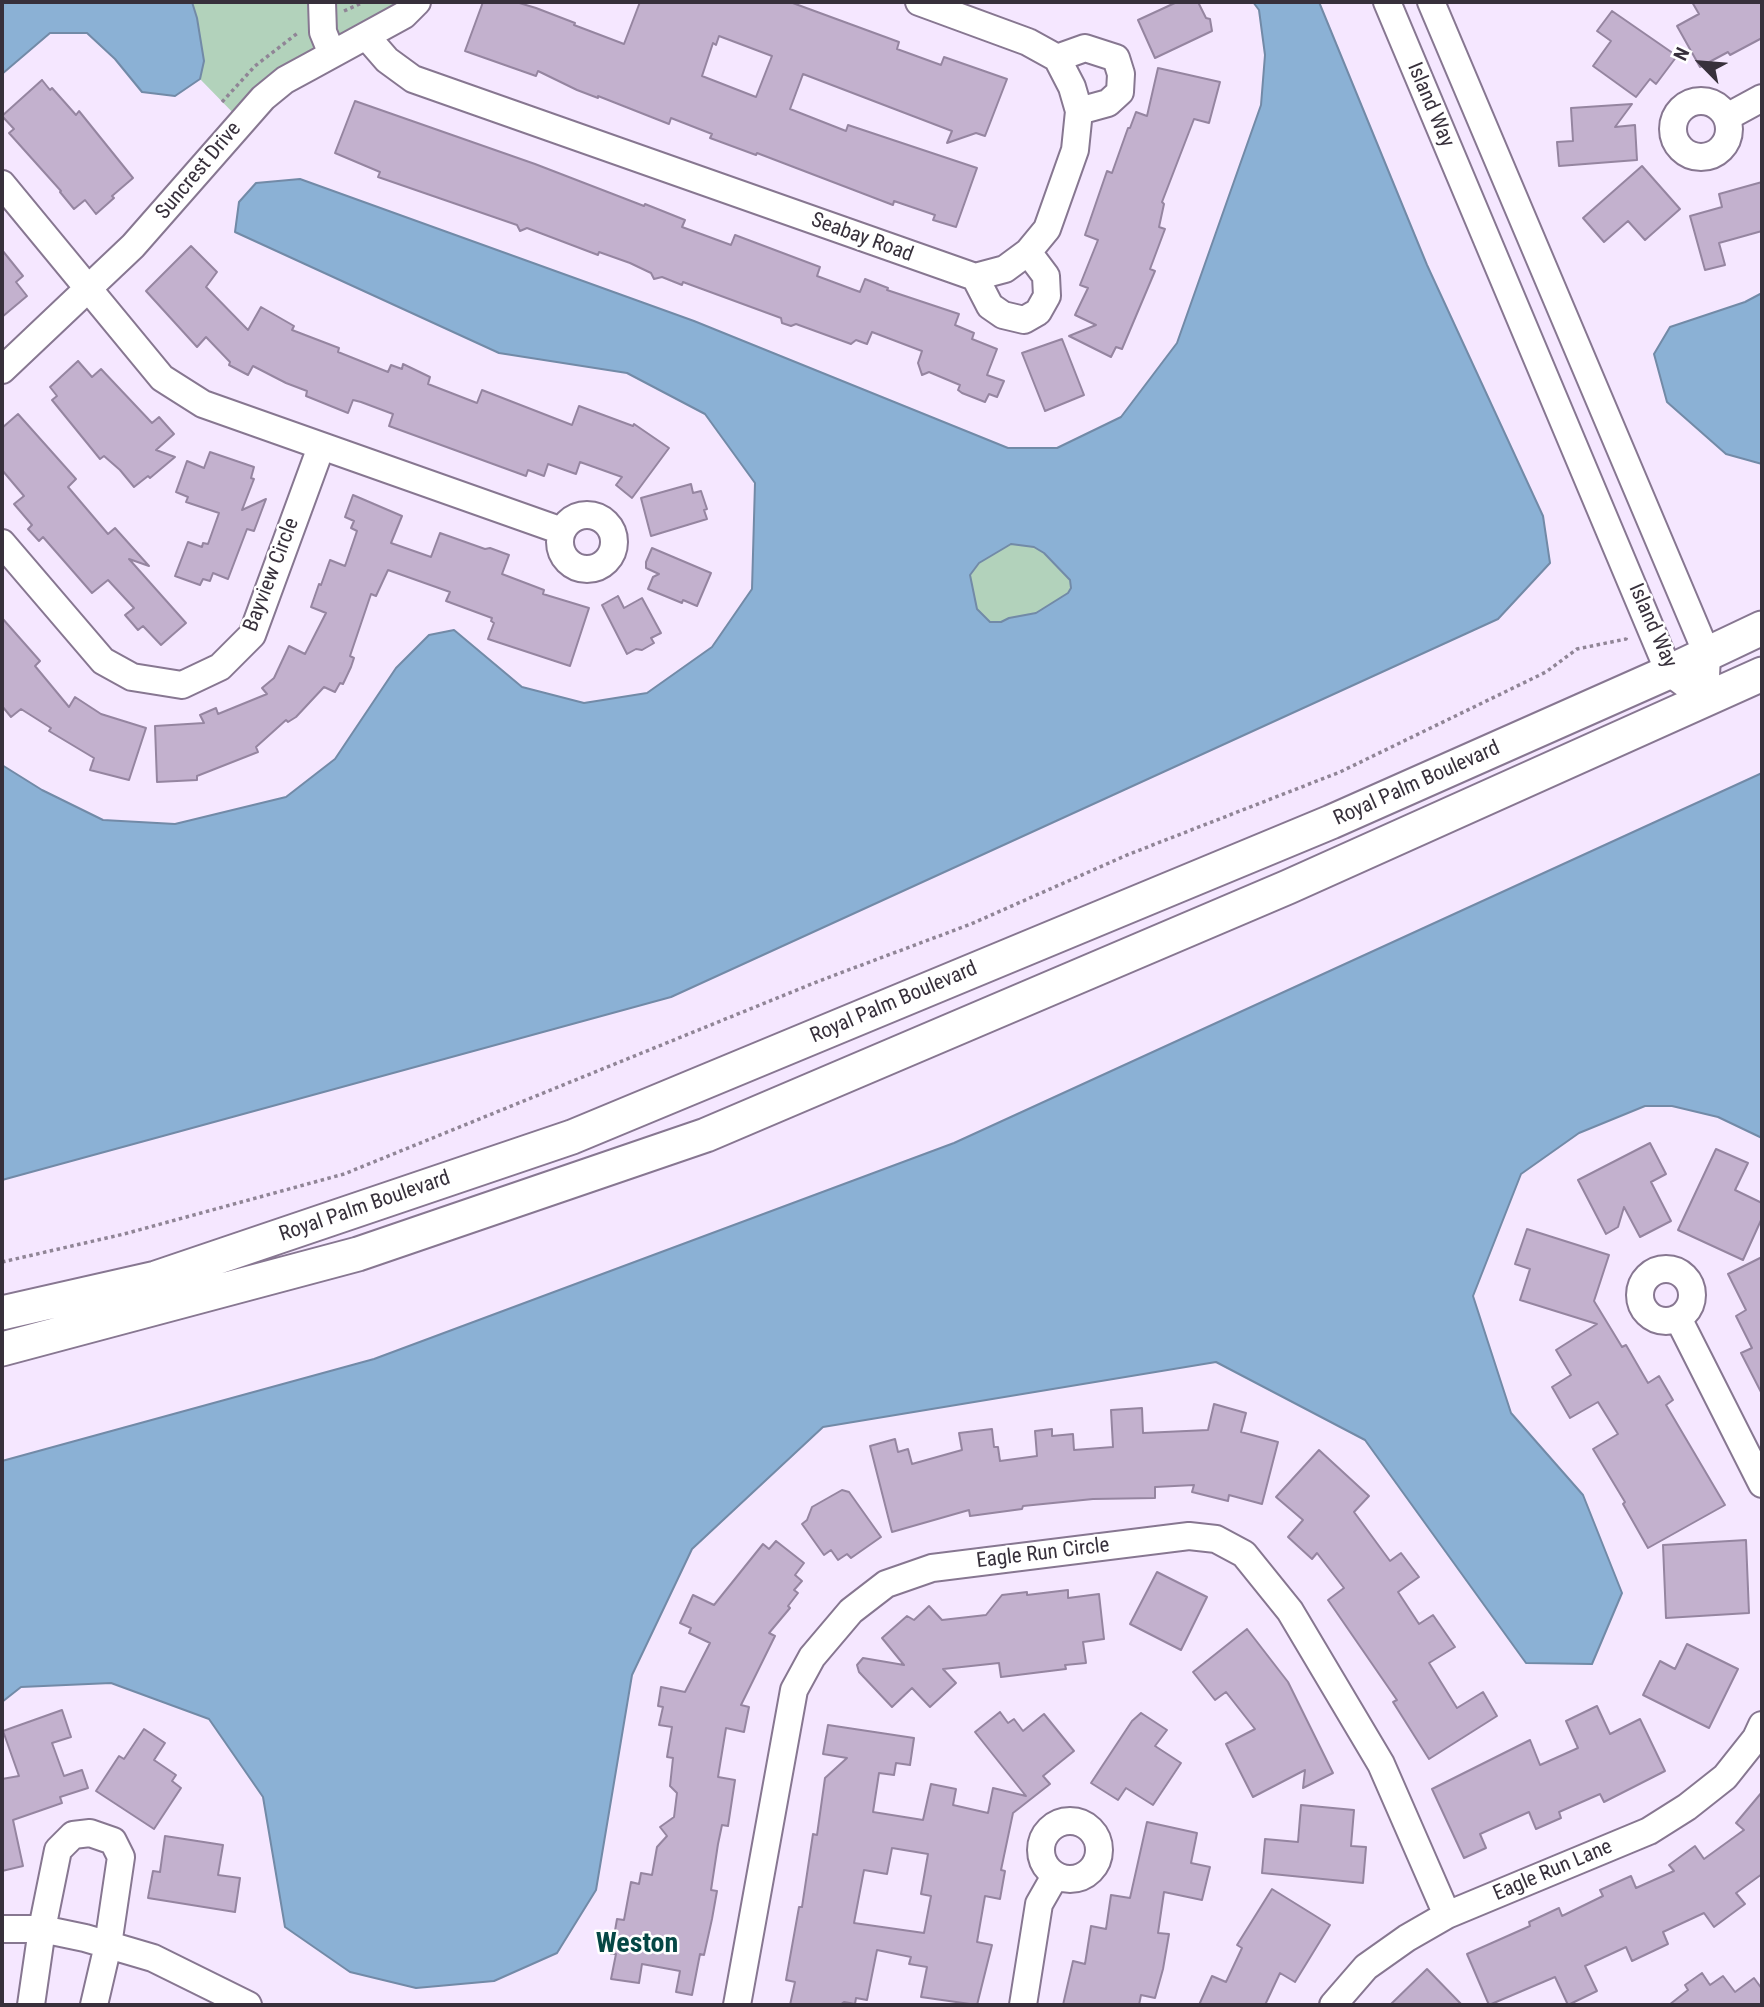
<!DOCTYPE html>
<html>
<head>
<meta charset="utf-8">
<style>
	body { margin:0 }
	#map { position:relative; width:1764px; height:2007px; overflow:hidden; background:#f5e7ff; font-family:"Roboto Condensed",sans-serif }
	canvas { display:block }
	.frame { position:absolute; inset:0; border:4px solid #37303b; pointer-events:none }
	.north { position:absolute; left:1666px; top:28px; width:70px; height:70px; -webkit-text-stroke:5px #fff; paint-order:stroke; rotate:295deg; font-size:19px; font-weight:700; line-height:28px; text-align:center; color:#37303b }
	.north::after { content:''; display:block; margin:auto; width:24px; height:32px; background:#37303b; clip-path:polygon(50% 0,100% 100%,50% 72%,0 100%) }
</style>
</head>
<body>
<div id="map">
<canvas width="1764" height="2007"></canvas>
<div class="frame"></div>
<div class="north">N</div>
</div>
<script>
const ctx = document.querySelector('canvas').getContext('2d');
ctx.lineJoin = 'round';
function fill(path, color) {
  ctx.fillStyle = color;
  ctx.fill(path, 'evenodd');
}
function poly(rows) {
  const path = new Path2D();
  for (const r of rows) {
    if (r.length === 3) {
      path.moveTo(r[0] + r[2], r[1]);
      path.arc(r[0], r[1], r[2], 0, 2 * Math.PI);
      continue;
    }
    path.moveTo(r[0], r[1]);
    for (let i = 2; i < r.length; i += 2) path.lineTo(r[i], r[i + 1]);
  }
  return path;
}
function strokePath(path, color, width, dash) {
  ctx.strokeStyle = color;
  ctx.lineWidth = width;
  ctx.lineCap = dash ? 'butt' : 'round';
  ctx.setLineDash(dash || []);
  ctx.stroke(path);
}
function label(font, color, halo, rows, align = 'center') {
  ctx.font = font + ' "Roboto Condensed",sans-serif';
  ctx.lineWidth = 5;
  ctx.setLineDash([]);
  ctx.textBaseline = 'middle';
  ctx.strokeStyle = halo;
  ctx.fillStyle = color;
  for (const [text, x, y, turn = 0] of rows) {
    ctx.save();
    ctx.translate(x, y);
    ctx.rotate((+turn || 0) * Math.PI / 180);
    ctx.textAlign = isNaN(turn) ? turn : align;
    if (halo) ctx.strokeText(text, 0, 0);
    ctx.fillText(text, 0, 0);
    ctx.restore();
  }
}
fill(poly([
	[192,2,417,2,241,121,200,79,204,61,197,18],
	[1011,543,1034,547,1044,553,1070,580,1071,588,1068,593,1036,613,1009,618,1001,622,990,622,977,609,970,575,979,563]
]), '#b2d2bb');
const water = poly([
	[2,2,192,2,197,18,204,61,200,79,175,96,142,92,115,59,87,33,50,33,2,74,2,2],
	[1253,2,1319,2,1427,265,1543,516,1550,563,1498,619,671,997,2,1180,2,765,42,790,103,820,175,824,286,797,335,759,396,668,429,635,454,630,522,687,584,703,647,693,712,647,752,589,755,483,705,414,627,373,499,353,235,232,239,202,256,183,300,179,694,321,1008,448,1057,448,1121,417,1177,343,1261,105,1265,55,1259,10,1253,2],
	[1011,544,1034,547,1044,553,1070,580,1071,588,1068,593,1036,613,1009,618,1001,622,990,622,977,609,970,575,979,563,1011,544],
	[1762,293,1762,464,1726,454,1667,402,1654,354,1670,327,1745,302,1762,293],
	[1762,773,1762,1138,1718,1117,1672,1106,1645,1106,1579,1133,1521,1174,1473,1296,1511,1413,1583,1495,1622,1593,1592,1664,1526,1663,1365,1440,1216,1362,823,1427,692,1549,632,1675,596,1890,557,1953,494,1981,416,1988,350,1972,285,1927,263,1797,209,1719,111,1683,21,1687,2,1702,2,1461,374,1359,954,1143,1762,773]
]);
fill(water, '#8bb1d5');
strokePath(water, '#728aa7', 2);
const building = poly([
	[483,2,516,2,536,8,575,23,574,25,624,44,640,2,790,2,899,42,897,49,941,65,944,57,1007,79,985,136,976,133,947,143,952,131,803,74,790,109,846,131,848,125,977,168,956,227,933,220,935,215,894,201,893,205,757,153,756,155,710,138,712,134,671,118,669,124,598,96,598,98,577,90,538,71,536,76,465,51,483,2],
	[719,36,772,56,756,97,702,76,713,43,716,45,719,36],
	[1177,2,1198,2,1206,18,1210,19,1212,31,1155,58,1138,20,1177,2],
	[1692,2,1762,2,1762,38,1730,55,1728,52,1700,67,1677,26,1699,14,1692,2],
	[1612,11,1677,56,1656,84,1650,79,1636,97,1593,66,1611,41,1597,31,1612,11],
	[1158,68,1220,82,1209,123,1194,119,1162,202,1164,204,1159,227,1165,229,1150,269,1155,271,1122,349,1116,347,1111,357,1069,336,1096,325,1075,315,1088,288,1080,285,1098,240,1085,235,1107,171,1112,173,1128,128,1130,128,1136,112,1147,116,1158,68],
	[42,80,50,90,52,88,76,115,79,111,133,178,112,196,114,198,96,214,85,200,74,209,60,192,61,191,9,133,14,129,2,116,42,80],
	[355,101,535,164,644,206,645,204,685,220,682,227,731,245,735,235,804,261,820,267,817,276,860,292,865,279,888,288,887,290,959,314,955,325,974,333,972,339,997,349,987,375,1004,381,997,397,989,394,985,402,962,393,958,390,960,385,929,372,922,375,918,363,922,351,872,332,867,344,856,340,851,344,796,324,791,326,782,323,781,318,683,282,682,285,662,277,654,279,651,273,630,263,599,252,598,255,527,228,520,231,517,225,378,177,380,172,335,153,355,101],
	[1632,104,1615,127,1635,125,1637,160,1559,166,1557,142,1573,141,1571,108,1632,104],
	[1642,166,1680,209,1645,240,1628,221,1604,242,1583,218,1642,166],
	[1762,182,1762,231,1719,243,1725,265,1705,270,1690,216,1722,207,1719,194,1762,182],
	[191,246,217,272,206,287,248,330,261,307,294,326,292,330,339,348,338,352,388,372,391,365,402,369,403,364,430,377,428,384,477,403,482,390,572,425,579,406,633,426,634,424,669,448,632,498,616,485,622,477,580,462,576,474,548,464,544,476,528,470,526,476,389,426,393,414,361,402,353,400,348,413,306,396,307,391,286,383,253,366,248,375,229,365,230,362,206,337,197,347,146,291,191,246],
	[2,250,23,276,16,282,27,296,2,317,2,250],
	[1062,339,1084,395,1045,411,1022,353,1062,339],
	[78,361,92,377,101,369,152,423,159,417,174,434,156,450,175,457,150,478,148,476,134,487,120,470,104,456,100,459,52,400,57,396,50,387,78,361],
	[18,414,76,479,68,487,108,534,115,528,149,566,129,559,186,623,161,645,143,626,138,630,125,615,134,608,108,580,92,593,43,537,39,541,28,529,32,525,14,504,24,496,2,470,2,428,18,414],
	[210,452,254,467,251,478,254,479,242,510,266,499,254,531,247,529,228,579,213,573,210,581,203,579,200,585,175,576,188,542,202,547,203,543,208,544,219,513,186,502,188,497,176,492,187,461,204,468,210,452],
	[691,484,693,493,701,491,707,509,704,510,707,519,651,536,641,498,691,484],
	[353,495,402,516,391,543,431,557,440,533,485,549,490,548,509,555,502,574,544,590,543,594,589,608,570,666,488,639,494,623,491,621,492,618,446,601,450,592,388,570,376,596,371,594,350,656,354,658,351,667,343,684,340,683,335,692,324,687,296,717,288,722,286,720,256,747,258,752,197,776,197,780,157,782,155,726,204,723,200,715,216,708,218,714,267,694,262,688,274,678,289,646,305,654,326,613,311,607,319,584,321,585,330,560,345,566,357,531,351,528,354,521,345,517,353,495],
	[652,548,711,573,697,606,683,600,682,603,648,589,653,577,659,574,646,568,646,562,652,548],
	[618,596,624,608,642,598,661,633,651,638,654,643,642,650,636,649,627,654,602,605,618,596],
	[2,618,40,661,35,666,69,707,75,697,101,714,146,728,129,780,90,770,94,758,49,731,51,728,21,709,11,717,2,706,2,618],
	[1650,1143,1666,1174,1651,1182,1671,1221,1640,1237,1624,1207,1618,1227,1606,1234,1578,1180,1650,1143],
	[1716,1149,1748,1163,1735,1190,1762,1203,1762,1218,1743,1260,1678,1230,1716,1149],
	[1527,1229,1609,1255,1594,1301,1622,1347,1626,1345,1648,1383,1659,1376,1673,1400,1666,1405,1725,1505,1648,1548,1623,1504,1625,1502,1593,1449,1618,1434,1598,1402,1570,1418,1552,1387,1571,1375,1556,1350,1597,1324,1520,1300,1530,1269,1515,1264,1527,1229],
	[1762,1257,1762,1394,1741,1353,1752,1348,1736,1316,1746,1310,1728,1274,1762,1257],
	[1214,1404,1246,1413,1241,1432,1278,1442,1262,1504,1229,1495,1228,1501,1192,1492,1194,1485,1155,1487,1155,1498,1093,1499,1023,1506,1022,1509,970,1516,969,1510,892,1532,870,1446,895,1439,898,1452,908,1449,912,1464,962,1450,959,1433,992,1429,994,1447,998,1447,1000,1461,1037,1456,1035,1431,1052,1429,1052,1436,1073,1434,1074,1450,1113,1447,1111,1410,1142,1408,1143,1433,1208,1430,1214,1404],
	[1319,1450,1369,1496,1354,1512,1390,1561,1401,1553,1419,1577,1398,1592,1419,1624,1433,1615,1455,1647,1429,1663,1457,1708,1483,1692,1497,1716,1429,1759,1393,1702,1397,1700,1328,1600,1344,1588,1317,1553,1312,1559,1288,1537,1303,1520,1276,1497,1319,1450],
	[842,1490,849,1492,881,1537,851,1558,847,1554,838,1560,831,1550,824,1555,802,1524,807,1520,812,1507,842,1490],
	[1746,1540,1749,1613,1666,1618,1663,1545,1746,1540],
	[776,1541,804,1563,795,1575,802,1581,794,1590,798,1593,788,1606,790,1608,769,1633,775,1636,741,1705,749,1707,744,1732,726,1728,718,1777,735,1780,728,1826,722,1825,718,1844,711,1890,717,1891,712,1919,704,1955,700,1954,692,1995,676,1992,680,1971,642,1964,639,1983,611,1979,616,1954,611,1954,617,1919,624,1920,631,1882,639,1884,641,1873,652,1875,657,1847,667,1836,660,1827,674,1817,677,1793,670,1786,673,1758,667,1757,672,1727,659,1725,663,1707,658,1706,661,1687,685,1692,710,1643,689,1633,691,1628,680,1623,693,1595,714,1605,763,1544,769,1549,776,1541],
	[1157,1572,1207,1597,1181,1650,1130,1624,1157,1572],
	[1068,1590,1068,1598,1099,1594,1104,1639,1083,1642,1086,1663,1065,1665,1066,1669,1001,1677,999,1663,943,1669,956,1683,930,1707,912,1688,892,1707,859,1672,857,1665,863,1658,904,1665,882,1638,907,1616,914,1620,929,1606,942,1620,986,1615,1002,1595,1027,1592,1027,1595,1068,1590],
	[1247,1629,1288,1682,1333,1773,1303,1788,1305,1770,1253,1797,1226,1744,1255,1729,1226,1692,1215,1700,1193,1672,1247,1629],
	[1687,1644,1738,1669,1709,1728,1643,1695,1660,1661,1675,1669,1687,1644],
	[1597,1706,1610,1734,1640,1719,1665,1771,1604,1802,1600,1794,1559,1812,1561,1818,1536,1829,1529,1812,1480,1834,1486,1848,1464,1858,1432,1789,1530,1740,1540,1765,1578,1748,1566,1721,1597,1706],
	[62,1710,71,1737,52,1743,64,1776,82,1770,88,1788,60,1797,62,1803,13,1820,23,1866,2,1871,2,1779,19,1776,3,1731,62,1710],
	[1000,1712,1008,1723,1014,1719,1023,1731,1044,1714,1074,1751,1043,1776,1050,1784,1013,1813,1001,1870,1005,1871,1000,1899,985,1896,977,1942,992,1945,977,2005,921,1997,927,1967,909,1964,911,1957,877,1950,867,2000,856,1998,855,2004,844,2002,840,2005,790,2005,795,1982,786,1980,799,1907,802,1907,813,1834,817,1835,825,1778,847,1758,823,1754,828,1725,914,1738,910,1765,896,1763,894,1775,879,1773,873,1812,923,1820,931,1784,956,1789,953,1805,988,1813,993,1788,1026,1796,975,1732,1000,1712],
	[892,1848,928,1854,921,1894,931,1896,924,1933,854,1923,864,1870,887,1874,892,1848],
	[1141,1713,1167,1730,1155,1746,1181,1763,1153,1805,1126,1788,1118,1800,1091,1783,1132,1721,1141,1713],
	[144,1729,165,1743,154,1760,176,1775,172,1781,181,1788,154,1829,96,1791,119,1756,124,1759,144,1729],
	[1762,1792,1762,1874,1736,1893,1745,1904,1714,1927,1704,1913,1663,1932,1668,1944,1632,1961,1626,1947,1585,1966,1597,1991,1568,2005,1555,1977,1489,2005,1467,1954,1530,1926,1529,1922,1559,1908,1562,1916,1603,1896,1600,1890,1631,1876,1636,1888,1674,1871,1669,1865,1695,1846,1704,1859,1744,1830,1736,1823,1762,1792],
	[1301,1805,1354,1810,1351,1846,1366,1847,1363,1883,1262,1873,1265,1839,1298,1842,1301,1805],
	[1147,1822,1197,1833,1191,1863,1210,1867,1202,1900,1164,1892,1158,1933,1169,1934,1163,1969,1155,1998,1141,1995,1139,2005,1063,2005,1073,1961,1085,1964,1091,1926,1106,1929,1111,1895,1130,1898,1147,1822],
	[165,1836,223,1845,218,1875,240,1878,235,1912,148,1898,153,1871,160,1872,165,1836],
	[1272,1889,1330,1925,1295,1982,1280,1973,1265,2005,1199,2005,1212,1976,1226,1982,1242,1948,1237,1945,1272,1889],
	[1427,1969,1462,2005,1390,2005,1427,1969],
	[1702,1973,1710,1985,1723,1976,1735,1992,1754,1978,1762,1989,1762,2005,1669,2005,1688,1990,1685,1985,1702,1973]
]);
fill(building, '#c3b1ce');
strokePath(building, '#9585a0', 2);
const minor = poly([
	[322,2,323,32,332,54],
	[1387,2,1669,672,1705,699],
	[1431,2,1707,654,1705,699],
	[367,37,387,60,413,79,975,277,1005,269,1028,252,1047,229,1075,150,1079,111,1072,87,1057,58,1028,42,919,2],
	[1057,58,1085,48,1116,58,1121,74,1120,92,1108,103,1079,111],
	[1701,129,28],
	[1727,117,1762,98],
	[2,184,162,378,203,404,562,531],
	[975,277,990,306,1003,315,1024,320,1038,312,1047,296,1046,276,1028,252],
	[2,370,133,246,263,98,285,80,309,67,404,15,417,2],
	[587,542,27],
	[2,543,103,661,132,677,182,685,220,667,252,635,321,447],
	[1666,1295,26],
	[1678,1318,1762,1484],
	[1070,1850,29],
	[2,1929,42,1929,85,1938,153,1958,248,2005],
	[31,2005,42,1929,58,1850,73,1835,90,1833,113,1841,121,1857,108,1945,94,2005],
	[737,2005,794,1690,812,1657,851,1611,886,1584,932,1568,1189,1536,1216,1539,1244,1554,1290,1611,1381,1764,1447,1915],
	[1023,2005,1039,1904,1055,1876],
	[1333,2005,1366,1967,1407,1938,1447,1915,1649,1831,1687,1807,1725,1777,1756,1738,1762,1725]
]);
const major = poly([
	[2,1313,156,1278,572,1137,1331,822,1669,672,1762,628],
	[2,1349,358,1254,706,1135,1288,887,1762,674]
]);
strokePath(minor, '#877791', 30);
strokePath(major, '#877791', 37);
strokePath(poly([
	[344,11,364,2],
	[222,102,255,66,299,32],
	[2,1262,124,1234,344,1174,819,981,971,924,1127,855,1340,772,1546,672,1577,649,1626,639,1627,635]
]), '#908596', 3.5, [3.5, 3.5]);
strokePath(minor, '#fff', 26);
strokePath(major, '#fff', 33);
label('21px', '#37303b', '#fff', [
	["Island Way",1430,105,67],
	["Suncrest Drive",199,171,-50],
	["Seabay Road",862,238,20],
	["Bayview Circle",272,575,-69],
	["Island Way",1652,626,66],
	["Royal Palm Boulevard",1417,784,-24],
	["Royal Palm Boulevard",894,1003,-23],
	["Royal Palm Boulevard",365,1207,-19],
	["Eagle Run Circle",1043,1554,-7],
	["Eagle Run Lane",1553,1871,-23]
]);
label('bold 28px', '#054745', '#fff', [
	["Weston",637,1945]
]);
</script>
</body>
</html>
